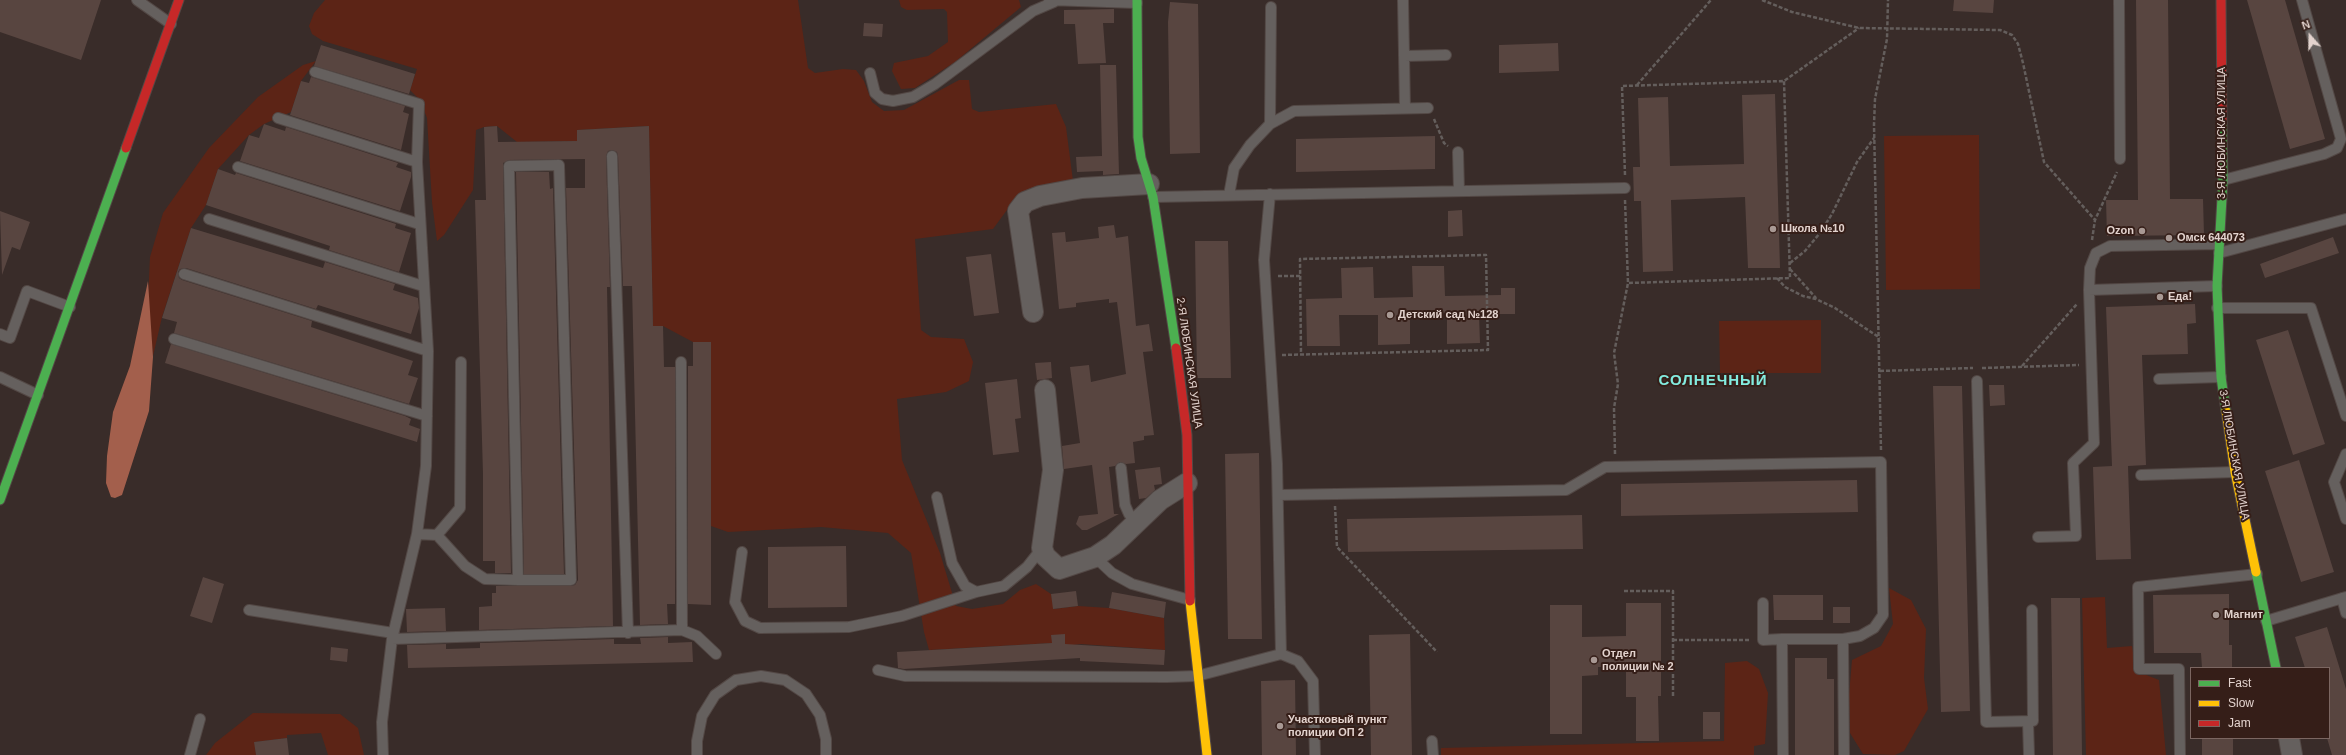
<!DOCTYPE html>
<html>
<head>
<meta charset="utf-8">
<style>
	body { margin:0 }
	#map { position:relative; width:2346px; height:755px; overflow:hidden; background:#392c29; font-family:Arial,sans-serif }
	canvas { display:block }
	.legend { position:absolute; left:2190px; top:667px; width:140px; height:72px; box-sizing:border-box; background:#351e18; border:1px solid #7b6661; margin:0; padding:5px 7px; list-style:none; font-size:12px; color:#e3d3ce }
	.legend li { display:flex; align-items:center; gap:8px; height:20px }
	.legend b { width:20px; border:1px solid #7b6661 }
	.north { position:absolute; left:2290px; top:16px; width:40px; height:40px; -webkit-text-stroke:3px #351e18; paint-order:stroke; rotate:340deg; font-size:11px; font-weight:700; line-height:16px; text-align:center; color:#e3d3ce }
	.north::after { content:''; display:block; margin:auto; width:14px; height:18px; background:#e3d3ce; clip-path:polygon(50% 0,100% 100%,50% 72%,0 100%) }
</style>
</head>
<body>
<div id="map">
<canvas width="2346" height="755"></canvas>
<ul class="legend">
<li><b style="height:5px;background:#4caf50"></b>Fast</li>
<li><b style="height:5px;background:#ffc107"></b>Slow</li>
<li><b style="height:5px;background:#c62828"></b>Jam</li>
</ul>
<div class="north">N</div>
</div>
<script>
const ctx = document.querySelector('canvas').getContext('2d');
ctx.lineJoin = 'round';
function fill(path, color) {
  ctx.fillStyle = color;
  ctx.fill(path, 'evenodd');
}
function poly(rows) {
  const path = new Path2D();
  for (const r of rows) {
    path.moveTo(r[0], r[1]);
    for (let i = 2; i < r.length; i += 2) path.lineTo(r[i], r[i + 1]);
  }
  return path;
}
function strokePath(path, color, width, dash) {
  ctx.strokeStyle = color;
  ctx.lineWidth = width;
  ctx.lineCap = dash ? 'butt' : 'round';
  ctx.setLineDash(dash || []);
  ctx.stroke(path);
}
function label(font, color, halo, rows, align = 'center') {
  ctx.font = font + ' Arial,sans-serif';
  ctx.lineWidth = 4;
  ctx.setLineDash([]);
  ctx.textBaseline = 'middle';
  ctx.strokeStyle = halo;
  ctx.fillStyle = color;
  for (const [text, x, y, turn = 0] of rows) {
    ctx.save();
    ctx.translate(x, y);
    ctx.rotate((+turn || 0) * Math.PI / 180);
    ctx.textAlign = isNaN(turn) ? turn : align;
    if (halo) ctx.strokeText(text, 0, 0);
    ctx.fillText(text, 0, 0);
    ctx.restore();
  }
}
fill(poly([
	[325,0,798,0,808,68,815,73,843,69,856,70,864,81,872,102,884,111,904,110,959,80,969,80,972,109,979,112,1056,104,1066,127,1073,181,1015,199,993,229,915,239,921,330,931,337,964,339,973,362,969,381,946,392,897,399,902,460,940,553,956,606,972,609,1003,604,1020,590,1036,584,1051,594,1054,609,1078,606,1109,608,1164,618,1165,650,1081,644,1065,646,1065,635,1052,635,1052,643,929,650,924,632,911,553,888,533,821,527,728,532,711,526,711,342,693,342,663,326,653,326,649,126,577,130,577,141,517,142,497,126,484,127,476,130,473,190,444,235,437,241,432,202,427,118,420,100,410,90,417,69,323,41,312,34,309,26,314,13],
	[899,0,1019,0,1021,7,955,62,915,88,901,89,892,71,894,63,928,56,948,42,947,12,944,9,907,10,901,7],
	[316,61,301,81,291,112,264,124,249,135,218,169,206,205,191,228,162,317,153,356,148,301,150,257,163,213,209,148,258,97,303,65],
	[1979,135,1980,289,1886,290,1884,136],
	[1821,320,1821,373,1720,373,1719,321],
	[1889,588,1911,600,1926,629,1924,678,1928,709,1904,751,1895,755,1863,754,1850,733,1849,695,1852,660,1881,646,1893,624],
	[2105,597,2107,648,2132,646,2136,671,2159,680,2166,755,2086,755,2082,598],
	[1747,661,1759,669,1768,693,1765,744,1754,746,1754,755,1441,755,1441,748,1724,741,1725,663],
	[253,713,340,714,358,728,364,755,328,755,321,733,287,735,287,738,255,742,256,755,206,755,215,743]
]), '#5c2416');
fill(poly([
	[148,281,153,357,149,411,122,495,115,498,111,497,106,483,107,456,113,412,130,366]
]), '#a35f4c');
fill(poly([
	[0,0,101,0,81,60,0,32],
	[1954,0,1994,0,1993,13,1953,11],
	[2136,0,2168,0,2170,199,2203,199,2204,235,2107,236,2106,200,2138,200],
	[2247,0,2285,0,2325,139,2290,149],
	[1170,2,1198,4,1200,153,1170,154,1168,22],
	[1114,9,1114,23,1103,23,1106,63,1078,64,1075,24,1064,24,1064,10],
	[864,23,883,24,882,37,863,36],
	[1558,43,1559,71,1499,73,1499,45],
	[321,45,415,74,409,94,314,66],
	[1100,65,1116,65,1119,174,1103,175,1103,171,1077,172,1076,157,1102,156],
	[311,77,405,106,403,112,409,114,401,150,290,115,301,81,309,83],
	[1775,94,1780,268,1748,268,1745,197,1671,200,1673,271,1643,272,1641,201,1634,201,1633,167,1640,167,1638,98,1668,97,1670,166,1744,164,1742,95],
	[264,124,285,131,286,127,398,163,396,167,411,172,411,177,400,211,240,161,249,135,259,138],
	[497,126,498,142,577,141,577,130,649,126,653,326,663,326,664,367,675,367,675,604,667,604,668,624,640,625,632,286,623,286,618,156,617,152,612,150,608,151,606,156,610,287,607,287,613,626,479,630,479,607,492,606,492,593,496,593,496,586,571,586,575,585,578,580,566,188,585,188,585,159,509,160,503,163,511,573,495,573,495,561,483,561,483,474,475,200,486,200,484,127],
	[1435,136,1435,169,1296,172,1296,139],
	[218,169,235,175,236,173,396,224,395,228,411,233,399,272,329,250,330,246,206,205],
	[516,172,549,172,550,189,553,188,564,574,524,574],
	[1462,210,1463,236,1448,237,1448,211],
	[0,211,30,222,20,250,12,247,2,275],
	[1114,225,1116,238,1128,236,1136,326,1149,324,1153,351,1143,352,1154,435,1144,436,1144,440,1133,442,1135,463,1126,464,1120,462,1115,466,1109,467,1114,514,1119,514,1087,530,1082,530,1076,524,1079,516,1098,514,1092,465,1064,469,1062,446,1080,443,1070,367,1089,365,1091,382,1126,374,1117,302,1109,303,1109,299,1076,303,1076,307,1059,309,1052,233,1065,232,1066,242,1099,238,1098,227],
	[191,228,323,268,325,262,395,284,393,290,418,298,419,308,411,334,318,305,316,309,186,268,180,269,178,272,179,278,182,280,312,321,311,327,413,361,408,375,418,378,409,404,174,333,177,322,162,318],
	[2333,237,2339,253,2265,278,2260,264],
	[1195,241,1228,241,1231,378,1197,378],
	[991,254,999,313,974,316,966,257],
	[1412,266,1444,266,1445,296,1501,295,1501,288,1515,288,1515,314,1479,314,1480,343,1447,344,1447,313,1410,314,1410,344,1378,345,1378,315,1339,315,1340,346,1307,346,1306,299,1342,298,1341,268,1373,267,1374,298,1413,297],
	[2195,304,2196,323,2187,324,2188,354,2142,355,2146,465,2128,466,2131,559,2096,560,2093,467,2112,466,2106,307],
	[2288,330,2325,444,2293,455,2256,340],
	[693,342,711,342,711,605,688,604,688,366,693,366],
	[171,344,405,416,411,419,409,425,420,429,417,442,165,363],
	[1051,362,1052,378,1037,380,1035,363],
	[1017,379,1021,418,1015,419,1019,452,993,455,985,383],
	[1989,385,2004,385,2005,405,1990,406],
	[1933,386,1962,386,1970,711,1941,712],
	[1259,453,1262,639,1228,639,1225,454],
	[2299,460,2334,572,2301,582,2265,471],
	[1160,467,1162,484,1154,485,1155,490,1146,498,1139,499,1135,470],
	[1857,480,1858,512,1621,516,1621,484],
	[1582,515,1583,549,1348,552,1347,519],
	[846,546,847,607,768,608,768,547],
	[203,577,224,584,212,623,190,616],
	[1076,591,1078,606,1053,609,1051,594],
	[1112,592,1166,602,1164,618,1109,608],
	[2229,594,2229,645,2232,645,2232,668,2202,668,2201,653,2154,653,2153,595],
	[1773,595,1823,595,1823,620,1774,620],
	[2051,598,2080,598,2082,755,2053,755],
	[1626,603,1661,603,1661,696,1658,696,1659,741,1636,741,1636,697,1626,697,1626,667,1598,667,1598,675,1582,676,1582,734,1550,734,1550,605,1582,605,1582,637,1626,636],
	[1833,607,1850,607,1850,623,1833,623],
	[445,608,446,631,407,632,406,609],
	[2327,627,2346,689,2346,755,2332,755,2327,738,2329,738,2329,668,2305,668,2295,637],
	[1065,634,1065,644,1165,650,1164,665,1080,661,1080,658,904,669,898,668,897,652,1052,643,1051,635],
	[1410,634,1412,755,1371,755,1369,635],
	[668,637,668,643,692,642,693,662,408,668,407,645,446,644,446,649,480,648,480,643,614,639,614,644,641,644,640,638],
	[331,647,348,649,347,662,330,660],
	[1795,658,1827,658,1827,679,1834,679,1834,755,1795,755],
	[1295,680,1296,755,1262,755,1261,681],
	[1703,712,1720,712,1720,739,1703,739],
	[287,738,289,755,256,755,254,742],
	[2202,738,2233,738,2233,755,2202,755]
]), '#584540');
const lane = poly([
	[137,0,171,24],
	[1049,0,1137,3],
	[1403,0,1405,108],
	[2119,0,2120,159],
	[1404,56,1446,55],
	[315,72,419,104,417,162,428,351,426,466,417,534,392,639,382,722,383,755],
	[870,73,875,93,882,99,893,101,913,97,935,84,1033,11,1054,2],
	[278,118,417,162],
	[1270,124,1271,7],
	[1458,152,1459,191],
	[612,156,628,633],
	[238,167,419,224],
	[2223,180,2324,154,2337,148,2341,139,2302,0],
	[1270,194,1264,260,1277,464,1281,654],
	[1229,195,1234,168,1250,145,1270,124,1294,111,1428,108],
	[1153,197,1625,188],
	[209,219,423,286],
	[2219,253,2346,219],
	[184,274,428,351],
	[2089,290,2217,286],
	[2217,308,2311,308,2346,416],
	[0,334,10,338,27,291,70,307],
	[174,339,427,416],
	[681,362,682,630],
	[0,377,38,395],
	[2159,379,2221,377],
	[1977,381,1986,722,2033,721,2032,610],
	[2346,454,2334,482,2346,519],
	[1121,468,1125,505,1129,514,1136,522],
	[2141,475,2235,472],
	[1278,495,1566,490,1605,467,1881,462,1883,615,1874,628,1860,636,1843,639,1782,639,1783,755],
	[937,497,952,563,965,586,976,592,1004,586,1027,567,1042,548],
	[417,534,437,535,465,566,485,579,518,580,571,580,559,165,509,166,518,580],
	[437,535,460,508,461,362],
	[2038,537,2076,536,2073,463,2094,443,2089,290,2090,268,2096,253,2110,246,2219,244],
	[742,552,735,602,745,621,760,628,849,627,902,616,976,592],
	[1095,557,1112,573,1132,584,1190,600],
	[2342,598,2346,613],
	[1763,603,1763,640,1782,639],
	[249,610,393,633],
	[2266,621,2346,597],
	[392,639,682,630,697,636,716,654],
	[1843,639,1844,755],
	[878,670,905,676,1167,677,1197,676,1281,654,1298,661,1313,681,1315,755],
	[2028,721,2029,755],
	[1432,741,1433,755],
	[190,755,200,719],
	[697,755,697,741,702,716,715,695,736,680,761,676,785,680,806,694,820,715,826,739,826,755],
	[2180,755,2179,669,2139,669,2138,587,2257,574]
]);
const street = poly([
	[1033,312,1018,211,1025,202,1040,196,1082,188,1149,184],
	[1045,390,1053,470,1042,548,1045,556,1059,569,1095,557,1113,545,1160,500,1187,483],
	[2289,738,2292,755]
]);
const fast = poly([
	[1137,0,1138,137,1141,158,1153,197,1176,348],
	[2222,123,2223,180,2217,286,2221,377,2226,411],
	[0,500,126,148],
	[2256,572,2276,668]
]);
const slow = poly([
	[2226,411,2235,472,2256,572],
	[1190,601,1207,755]
]);
const jam = poly([
	[2221,0,2222,123],
	[126,148,179,0],
	[1176,348,1187,435,1190,601]
]);
strokePath(lane, '#534845', 12);
strokePath(street, '#534845', 22);
strokePath(fast, '#534845', 11);
strokePath(slow, '#534845', 11);
strokePath(jam, '#534845', 11);
strokePath(poly([
	[1762,0,1792,12,1859,28,2000,30,2012,35,2018,44,2023,63,2044,162,2095,220],
	[1637,85,1711,0],
	[1434,119,1444,143,1448,146],
	[1625,175,1622,86,1784,81,1859,28],
	[1625,200,1628,283,1790,278,1784,81],
	[2092,240,2095,220,2117,172],
	[1790,263,1805,251,1820,233,1832,214,1857,162,1874,138],
	[1790,269,1816,298],
	[1278,276,1300,276],
	[1777,278,1785,287,1803,296,1816,299,1835,308,1880,338],
	[1282,355,1488,350,1486,255,1300,259,1301,354],
	[2022,366,2077,304],
	[1982,368,2079,365],
	[1880,371,1973,368],
	[1881,450,1874,125,1875,99,1887,39,1888,0],
	[1615,454,1614,408,1618,384,1614,353,1628,283],
	[1335,506,1337,547,1437,652],
	[1624,591,1673,591,1673,696],
	[1673,640,1751,640]
]), '#645e5c', 2.5, [4, 2]);
strokePath(lane, '#65605e', 10);
strokePath(street, '#65605e', 20);
strokePath(fast, '#4caf50', 9);
strokePath(slow, '#ffc107', 9);
strokePath(jam, '#c62828', 9);
for (const [x, y, r, color] of [
	[1773,229,4,"#a89994"],
	[2142,231,4,"#a89994"],
	[2169,238,4,"#a89994"],
	[2160,297,4,"#a89994"],
	[1390,315,4,"#a89994"],
	[2216,615,4,"#a89994"],
	[1594,660,4,"#a89994"],
	[1280,726,4,"#a89994"]
]) {
  const dot = new Path2D();
  dot.arc(x, y, r, 0, 2 * Math.PI);
  ctx.fillStyle = color;
  ctx.fill(dot);
  strokePath(dot, '#351e18', 1.5);
}
label('11px', '#e3d3ce', '#351e18', [
	["3-Я ЛЮБИНСКАЯ УЛИЦА",2222,133,-90],
	["2-Я ЛЮБИНСКАЯ УЛИЦА",1189,363,82],
	["3-Я ЛЮБИНСКАЯ УЛИЦА",2234,455,80]
]);
label('bold 11px', '#e3d3ce', '#351e18', [
	["Школа №10",1781,229],
	["Ozon",2134,231,"right"],
	["Омск 644073",2177,238],
	["Еда!",2168,297],
	["Детский сад №128",1398,315],
	["Магнит",2224,615],
	["Отдел",1602,654],
	["полиции № 2",1602,667],
	["Участковый пункт",1288,720],
	["полиции ОП 2",1288,733]
], 'left');
ctx.letterSpacing = '1px';
label('bold 15px', '#83ece0', '#351e18', [
	["СОЛНЕЧНЫЙ",1713,381]
]);
ctx.letterSpacing = '0px';
</script>
</body>
</html>
